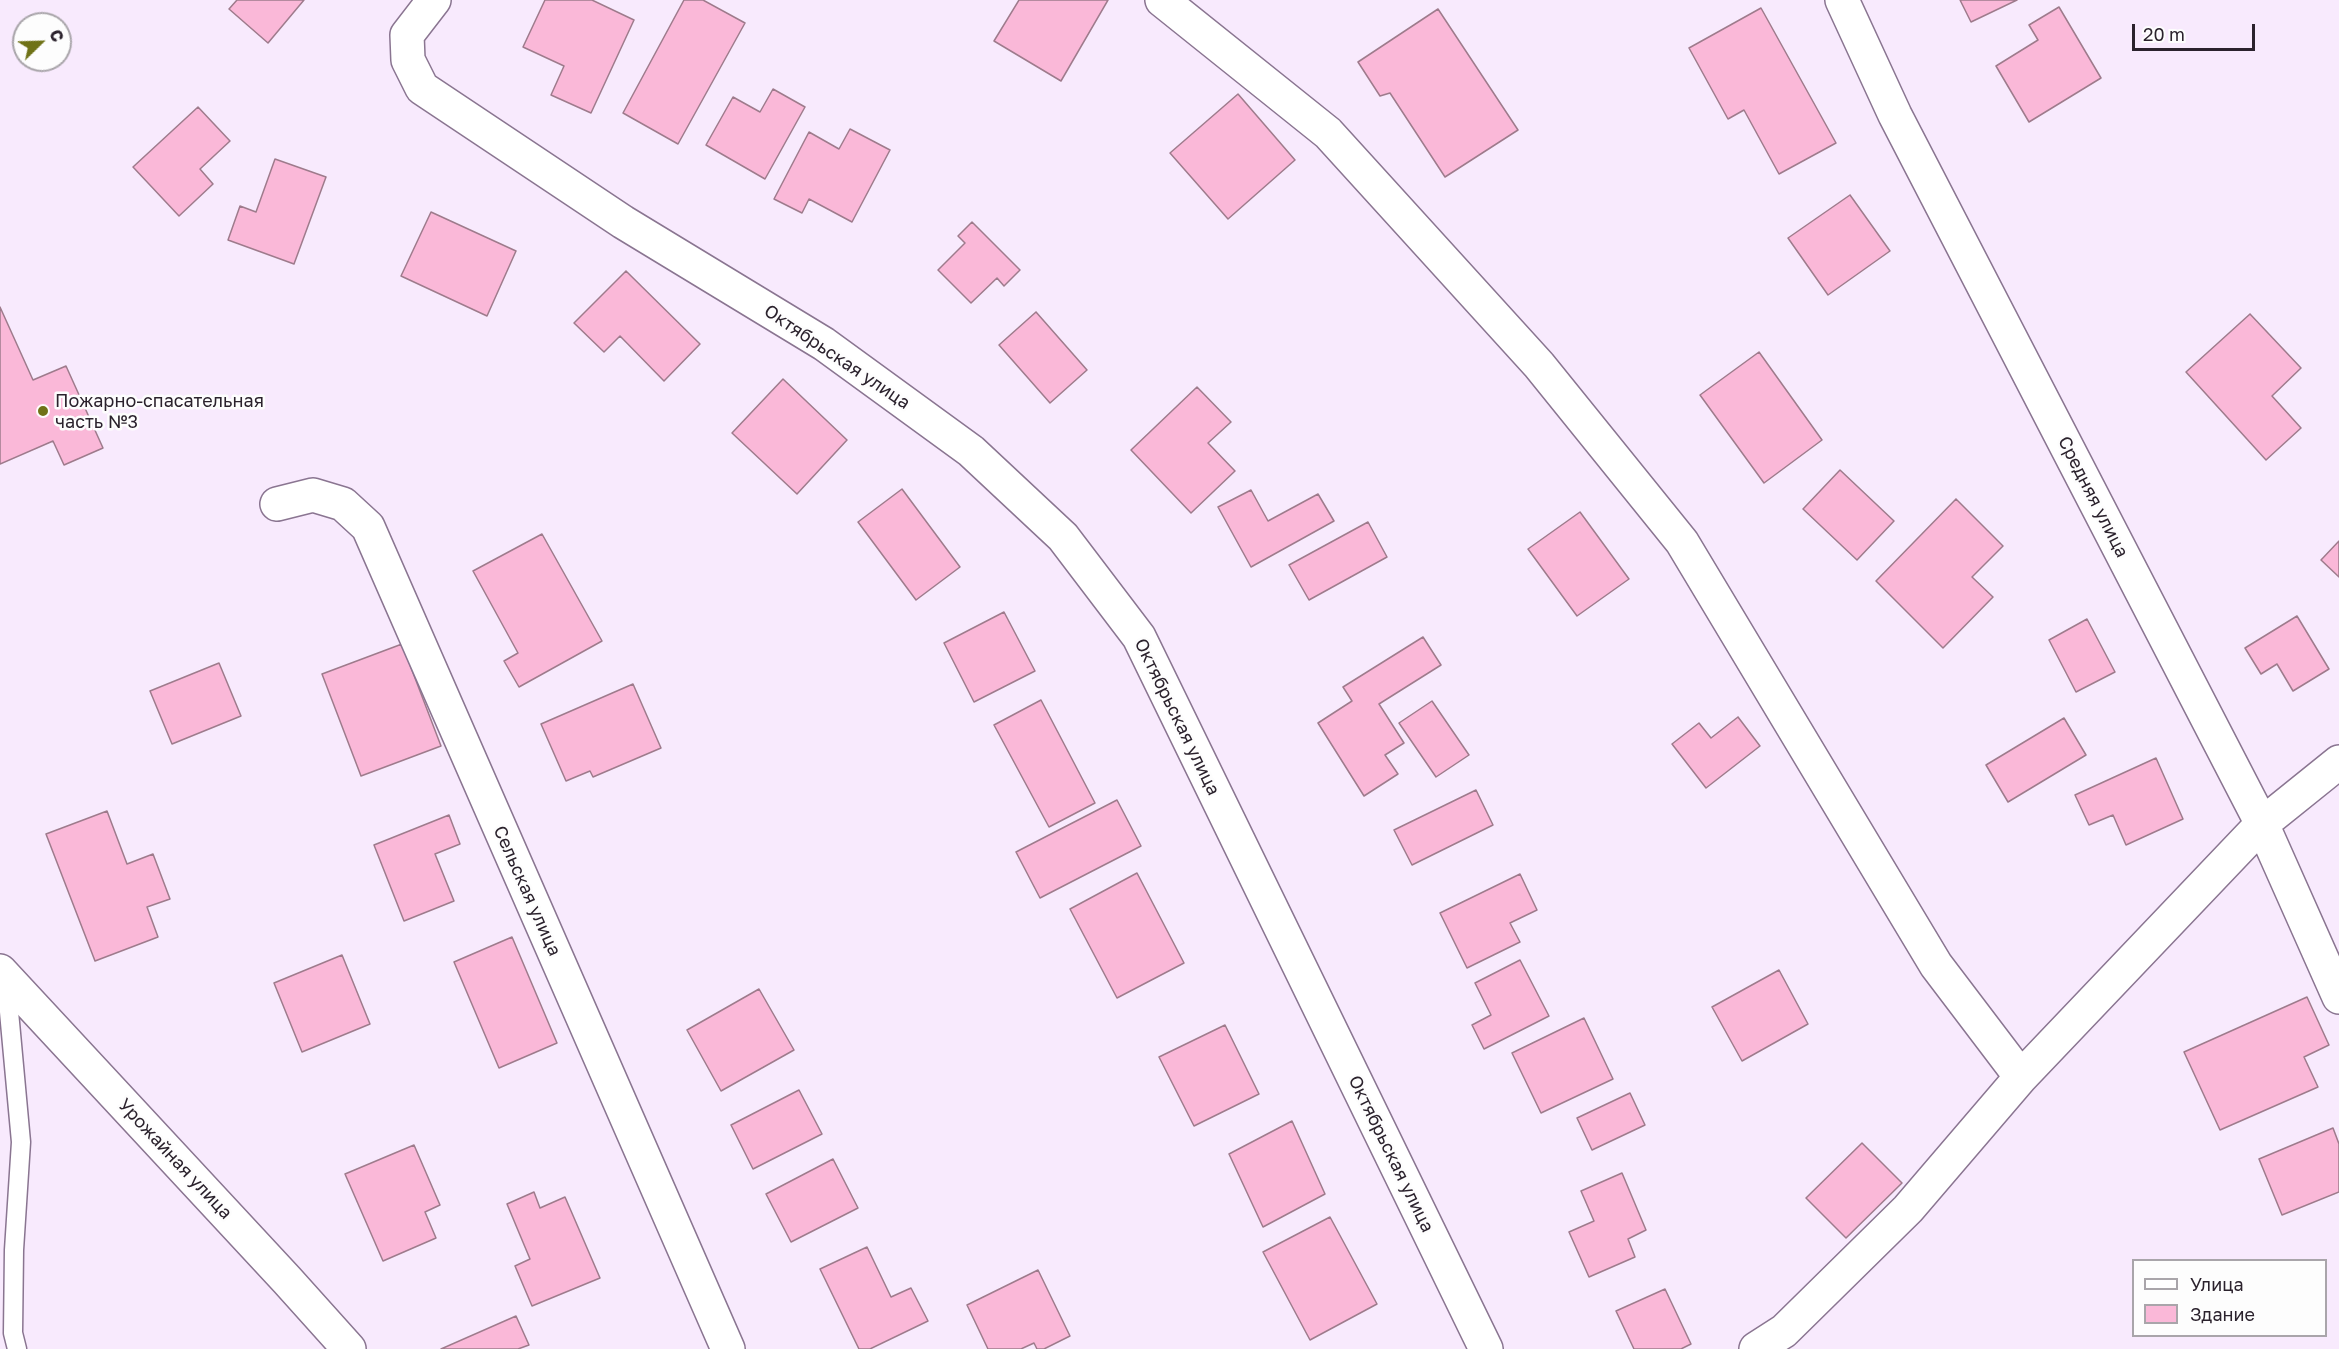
<!DOCTYPE html>
<html>
<head>
<meta charset="utf-8">
<style>
	body { margin:0 }
	#map { position:relative; width:2339px; height:1349px; overflow:hidden; background:#f8eafd; font-family:"Golos Text",sans-serif }
	canvas { display:block }
	.legend { position:absolute; left:2132px; top:1259px; width:195px; height:78px; box-sizing:border-box; background:#fdfdfd; border:2px solid #a9a5aa; margin:0; padding:8px 10px; list-style:none; font-size:18px; color:#2b222d }
	.legend li { display:flex; align-items:center; gap:12px; height:30px }
	.legend b { width:30px; border:2px solid #a9a5aa }
	.north { position:absolute; left:12px; top:12px; width:60px; height:60px; box-sizing:border-box; background:#fdfdfd; border:2px solid #a9a5aa; border-radius:50%; rotate:67deg; font-size:16px; font-weight:700; line-height:24px; text-align:center; color:#2b222d }
	.north::after { content:''; display:block; margin:auto; width:21px; height:27px; background:#6f7217; clip-path:polygon(50% 0,100% 100%,50% 72%,0 100%) }
	.scale { position:absolute; left:2132px; top:24px; width:123px; height:27px; box-sizing:border-box; border:3px solid #2b222d; border-top:0; padding-left:8px; font-size:18px; line-height:21px; white-space:nowrap; color:#2b222d; -webkit-text-stroke:4px #fdfdfd; paint-order:stroke }
</style>
</head>
<body>
<div id="map">
<canvas width="2339" height="1349"></canvas>
<ul class="legend">
<li><b style="height:8px;background:#fff"></b>Улица</li>
<li><b style="height:16px;background:#fab8d8"></b>Здание</li>
</ul>
<div class="north">С</div>
<div class="scale">20 m</div>
</div>
<script>
const ctx = document.querySelector('canvas').getContext('2d');
ctx.lineJoin = 'round';
function fill(path, color) {
  ctx.fillStyle = color;
  ctx.fill(path, 'evenodd');
}
function poly(rows) {
  const path = new Path2D();
  for (const r of rows) {
    path.moveTo(r[0], r[1]);
    for (let i = 2; i < r.length; i += 2) path.lineTo(r[i], r[i + 1]);
  }
  return path;
}
function strokePath(path, color, width, dash) {
  ctx.strokeStyle = color;
  ctx.lineWidth = width;
  ctx.lineCap = dash ? 'butt' : 'round';
  ctx.setLineDash(dash || []);
  ctx.stroke(path);
}
function label(font, color, halo, rows, align = 'center') {
  ctx.font = font + ' "Golos Text",sans-serif';
  ctx.lineWidth = 5;
  ctx.setLineDash([]);
  ctx.textBaseline = 'middle';
  ctx.strokeStyle = halo;
  ctx.fillStyle = color;
  for (const [text, x, y, turn = 0] of rows) {
    ctx.save();
    ctx.translate(x, y);
    ctx.rotate((+turn || 0) * Math.PI / 180);
    ctx.textAlign = isNaN(turn) ? turn : align;
    if (halo) ctx.strokeText(text, 0, 0);
    ctx.fillText(text, 0, 0);
    ctx.restore();
  }
}
const building = poly([
	[237,0,304,0,268,43,229,9,237,0],
	[545,0,592,0,634,20,591,113,551,95,564,66,523,47,545,0],
	[684,0,703,0,745,23,678,144,623,113,684,0],
	[1019,0,1108,0,1061,81,994,41,1019,0],
	[1960,0,2017,0,1971,22,1960,0],
	[2059,7,2101,78,2029,122,1996,66,2038,40,2029,25,2059,7],
	[1761,8,1836,143,1779,174,1744,110,1728,119,1689,48,1761,8],
	[1438,9,1518,130,1445,177,1390,93,1380,96,1358,62,1438,9],
	[773,89,805,107,765,179,706,145,733,97,760,112,773,89],
	[1238,94,1295,160,1228,219,1170,153,1238,94],
	[198,107,230,141,200,169,213,184,179,216,133,167,198,107],
	[850,129,890,150,852,222,809,199,802,213,774,199,809,132,839,149,850,129],
	[275,159,326,177,294,264,228,240,240,206,256,212,275,159],
	[1850,195,1890,251,1828,295,1788,238,1850,195],
	[431,212,516,251,487,316,401,276,431,212],
	[972,222,1020,270,1004,286,997,278,971,303,938,270,965,243,958,236,972,222],
	[626,271,700,344,664,381,620,336,604,352,574,323,626,271],
	[0,307,33,380,66,366,103,448,64,465,53,441,0,464,0,307],
	[1036,312,1087,370,1050,403,999,345,1036,312],
	[2250,314,2301,368,2272,396,2301,428,2266,460,2186,372,2250,314],
	[1759,352,1822,440,1764,483,1700,395,1759,352],
	[783,379,847,440,797,494,732,433,783,379],
	[1197,387,1231,422,1208,443,1235,471,1191,513,1131,450,1197,387],
	[1840,470,1894,521,1857,560,1803,509,1840,470],
	[902,489,960,567,916,600,858,522,902,489],
	[1251,490,1268,521,1318,494,1334,521,1251,567,1218,507,1251,490],
	[1956,499,2003,546,1972,577,1993,597,1943,648,1876,581,1956,499],
	[1580,512,1629,579,1577,616,1528,549,1580,512],
	[1368,522,1387,557,1309,600,1289,565,1368,522],
	[542,534,602,641,519,687,504,661,518,653,473,571,542,534],
	[2339,541,2339,577,2321,560,2339,541],
	[1004,612,1035,671,974,702,944,643,1004,612],
	[2297,616,2329,669,2293,691,2277,664,2261,674,2245,648,2297,616],
	[2087,619,2115,672,2076,692,2049,640,2087,619],
	[1423,637,1441,665,1379,704,1404,743,1385,755,1398,774,1364,796,1318,723,1352,701,1343,687,1423,637],
	[402,644,441,746,361,776,322,674,402,644],
	[219,663,241,716,172,744,150,691,219,663],
	[633,684,661,748,593,777,590,771,566,781,541,724,633,684],
	[1041,700,1095,803,1049,827,994,725,1041,700],
	[1432,701,1469,755,1436,777,1399,723,1432,701],
	[1738,717,1760,746,1706,788,1672,744,1699,723,1711,738,1738,717],
	[2064,718,2086,755,2008,802,1986,765,2064,718],
	[2156,758,2183,819,2126,845,2113,815,2089,825,2075,795,2156,758],
	[1476,790,1493,825,1412,865,1394,830,1476,790],
	[1117,800,1141,846,1040,898,1016,852,1117,800],
	[107,811,127,864,153,854,170,899,147,907,158,937,95,961,46,834,107,811],
	[449,815,460,844,435,854,454,901,404,921,374,845,449,815],
	[1137,873,1184,963,1117,998,1070,909,1137,873],
	[1520,874,1537,910,1510,923,1520,942,1467,968,1440,913,1520,874],
	[512,937,557,1043,499,1068,454,962,512,937],
	[342,955,370,1024,302,1052,274,983,342,955],
	[1520,960,1549,1016,1484,1049,1472,1025,1491,1015,1475,983,1520,960],
	[1779,970,1808,1024,1742,1061,1712,1007,1779,970],
	[759,989,794,1050,721,1091,687,1030,759,989],
	[2307,997,2329,1045,2304,1057,2318,1087,2220,1130,2184,1052,2307,997],
	[1584,1018,1613,1079,1541,1113,1512,1053,1584,1018],
	[1225,1025,1259,1094,1194,1126,1159,1057,1225,1025],
	[799,1090,822,1134,753,1169,731,1125,799,1090],
	[1630,1093,1645,1125,1592,1150,1577,1118,1630,1093],
	[1292,1121,1325,1194,1263,1227,1229,1154,1292,1121],
	[2333,1128,2339,1144,2339,1192,2282,1215,2259,1159,2333,1128],
	[1862,1143,1902,1183,1846,1238,1806,1198,1862,1143],
	[414,1145,440,1205,425,1212,436,1238,383,1261,345,1174,414,1145],
	[833,1159,858,1208,791,1242,766,1194,833,1159],
	[1622,1173,1646,1230,1628,1239,1635,1257,1589,1277,1569,1232,1594,1221,1581,1191,1622,1173],
	[534,1192,540,1208,565,1197,600,1278,532,1306,515,1266,530,1259,507,1204,534,1192],
	[1330,1217,1377,1304,1310,1340,1263,1252,1330,1217],
	[867,1247,891,1297,911,1288,928,1321,870,1349,859,1349,820,1269,867,1247],
	[1038,1270,1070,1336,1044,1349,1037,1349,1034,1343,1021,1349,988,1349,967,1305,1038,1270],
	[1665,1289,1691,1344,1681,1349,1634,1349,1616,1311,1665,1289],
	[516,1316,529,1345,518,1349,441,1349,516,1316]
]);
fill(building, '#fab8d8');
strokePath(building, '#9e7b8c', 1.5);
const lane = poly([
	[6,979,21,1142,14,1250,13,1333,17,1349]
]);
const street = poly([
	[434,0,407,35,408,60,422,88,623,222,824,344,971,451,1063,537,1139,637,1486,1349],
	[1162,0,1328,133,1539,365,1682,542,1936,965,2021,1077,1908,1209,1784,1331,1756,1349],
	[1842,0,1895,115,2262,824,2339,997],
	[277,504,313,495,343,504,368,527,728,1349],
	[2021,1077,2262,824,2339,762]
]);
const secondary = poly([
	[0,971,287,1280,349,1349]
]);
strokePath(lane, '#8a7591', 21);
strokePath(street, '#8a7591', 36);
strokePath(secondary, '#8a7591', 36);
strokePath(lane, '#fff', 18);
strokePath(street, '#fff', 33);
strokePath(secondary, '#fff', 33);
for (const [x, y, r, color] of [
	[43,411,6,"#6f7217"]
]) {
  const dot = new Path2D();
  dot.arc(x, y, r, 0, 2 * Math.PI);
  ctx.fillStyle = color;
  ctx.fill(dot);
  strokePath(dot, '#fdfdfd', 2);
}
label('18px', '#2b222d', '#fdfdfd', [
	["Октябрьская улица",837,357,34],
	["Средняя улица",2093,497,63],
	["Октябрьская улица",1177,717,64],
	["Сельская улица",527,891,66],
	["Октябрьская улица",1391,1154,64],
	["Урожайная улица",175,1159,47]
]);
label('18px', '#2b222d', '#fdfdfd', [
	["Пожарно-спасательная",55,401],
	["часть №3",55,422]
], 'left');
</script>
</body>
</html>
